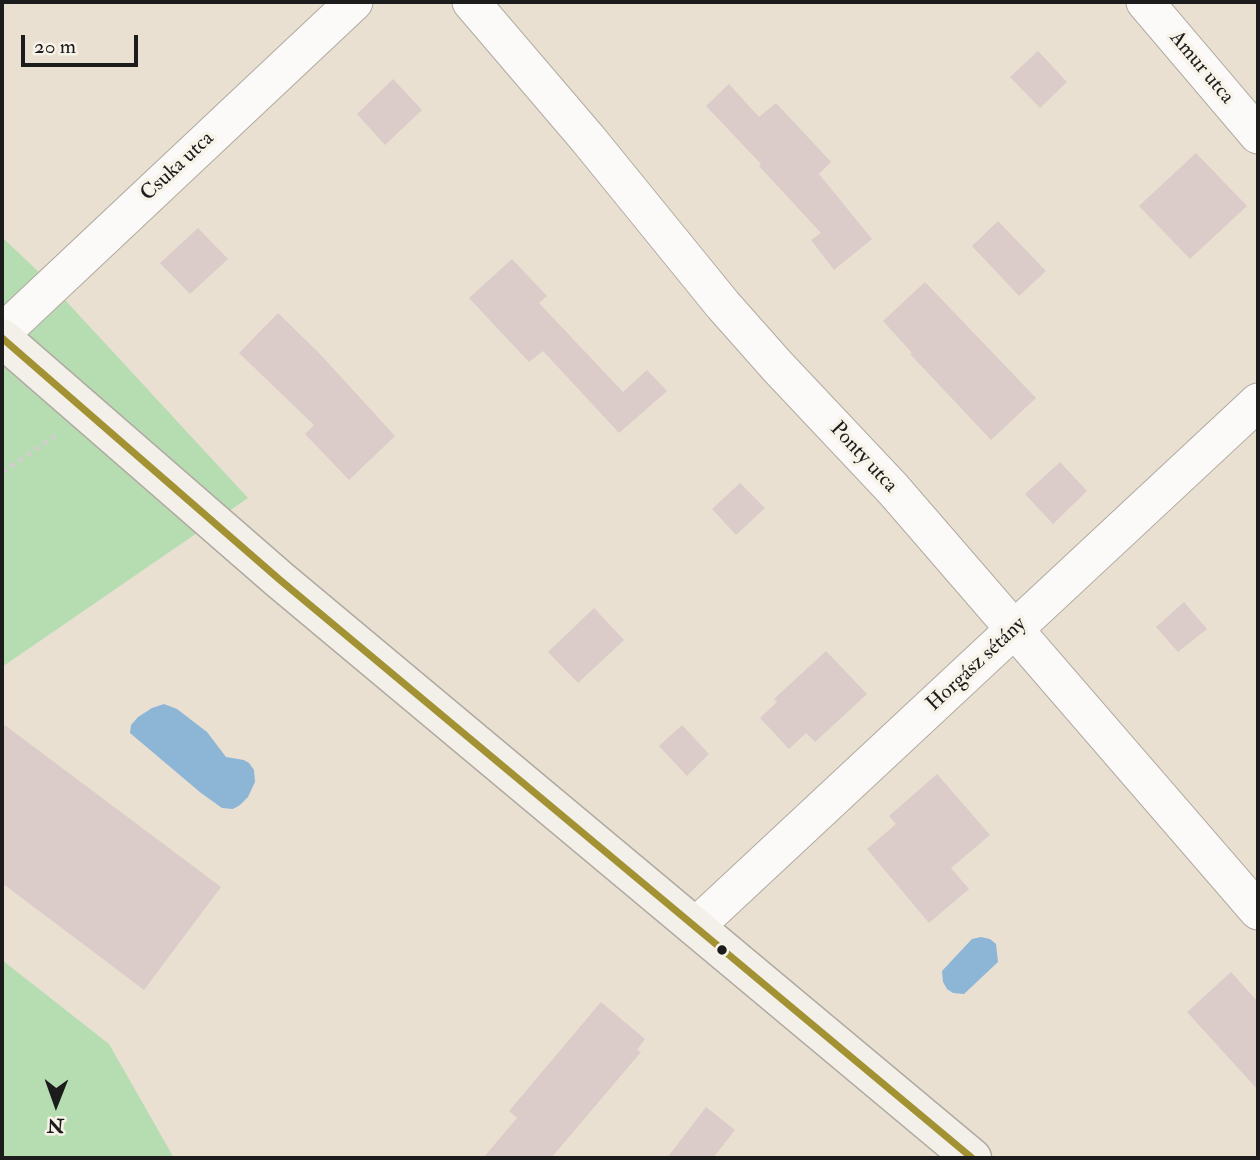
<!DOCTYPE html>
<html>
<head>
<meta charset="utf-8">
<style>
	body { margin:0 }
	#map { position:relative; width:1260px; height:1160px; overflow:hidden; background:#e9e0d2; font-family:"IM FELL Double Pica",serif }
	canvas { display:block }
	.frame { position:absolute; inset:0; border:4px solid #1c1c1c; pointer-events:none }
	.north { position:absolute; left:21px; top:1069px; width:70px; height:70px; -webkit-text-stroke:5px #f7f3e8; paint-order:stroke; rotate:181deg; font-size:19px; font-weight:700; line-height:28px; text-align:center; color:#1c1c1c }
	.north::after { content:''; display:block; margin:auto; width:24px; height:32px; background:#1c1c1c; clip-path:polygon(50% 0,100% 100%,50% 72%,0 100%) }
	.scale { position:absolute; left:21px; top:35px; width:117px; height:32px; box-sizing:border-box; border:4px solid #1c1c1c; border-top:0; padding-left:9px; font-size:21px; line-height:24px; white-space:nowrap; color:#1c1c1c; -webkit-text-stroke:5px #f7f3e8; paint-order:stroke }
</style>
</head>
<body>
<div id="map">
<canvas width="1260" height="1160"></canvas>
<div class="frame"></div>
<div class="north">N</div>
<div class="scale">20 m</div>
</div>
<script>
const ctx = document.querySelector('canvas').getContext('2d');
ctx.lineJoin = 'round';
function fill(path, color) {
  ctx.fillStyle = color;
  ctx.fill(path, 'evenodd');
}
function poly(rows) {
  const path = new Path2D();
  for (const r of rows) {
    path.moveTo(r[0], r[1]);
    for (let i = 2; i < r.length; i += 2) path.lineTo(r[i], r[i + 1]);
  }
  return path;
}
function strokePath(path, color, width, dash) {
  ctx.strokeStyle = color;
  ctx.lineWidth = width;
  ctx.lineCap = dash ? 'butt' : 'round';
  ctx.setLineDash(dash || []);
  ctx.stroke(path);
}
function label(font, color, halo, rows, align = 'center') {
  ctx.font = font + ' "IM FELL Double Pica",serif';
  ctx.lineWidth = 7;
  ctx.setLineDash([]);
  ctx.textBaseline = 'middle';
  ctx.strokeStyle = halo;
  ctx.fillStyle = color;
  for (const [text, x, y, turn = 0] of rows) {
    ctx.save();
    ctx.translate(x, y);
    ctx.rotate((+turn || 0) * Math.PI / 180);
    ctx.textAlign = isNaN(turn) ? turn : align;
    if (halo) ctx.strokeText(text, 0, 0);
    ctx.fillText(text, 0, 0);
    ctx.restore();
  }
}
fill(poly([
	[2,237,42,275,248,498,2,667],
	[2,960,109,1044,174,1158,2,1158]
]), '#b6ddb2');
fill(poly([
	[164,704,177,709,207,732,226,757,244,760,249,763,254,770,255,782,248,797,240,805,233,809,222,808,201,793,130,733,131,725,138,717,152,708],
	[981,937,990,939,996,944,998,962,964,994,953,993,947,989,943,982,942,971,972,939]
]), '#8db5d6');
fill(poly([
	[1038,51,1067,82,1040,108,1010,77],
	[393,79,422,110,385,145,357,114],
	[729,84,759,117,776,103,831,162,819,174,872,239,834,270,811,240,821,233,759,166,761,164,706,106],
	[1196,153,1247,206,1190,259,1139,206],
	[998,221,1046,271,1019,296,972,246],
	[198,228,228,259,190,294,160,263],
	[512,259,547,296,539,303,623,392,647,370,667,391,619,433,543,351,529,362,469,298],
	[925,282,1036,398,991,440,910,354,912,353,883,321],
	[278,313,319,353,395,436,349,480,305,434,314,425,239,353],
	[1060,462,1087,491,1053,524,1025,494],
	[740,483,765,508,736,535,712,509],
	[1184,602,1207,629,1178,652,1156,627],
	[594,608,624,640,578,683,548,652],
	[826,651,867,694,815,742,806,733,789,749,760,718,777,702,774,699],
	[2,723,221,887,144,990,2,883],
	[682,725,709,754,687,776,659,746],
	[937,774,990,835,951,868,969,889,929,923,867,849,896,824,889,816],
	[1231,972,1258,1002,1258,1090,1187,1012],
	[601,1002,645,1039,637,1050,641,1052,551,1158,483,1158,517,1118,509,1111],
	[706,1107,735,1130,713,1158,667,1158]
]), '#dbcbc9');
const minor = poly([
	[471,2,588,139,723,305,778,367,893,489,1258,911],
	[1145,2,1258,135],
	[2,333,354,2],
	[695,927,1258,402]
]);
const secondary = poly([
	[2,338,280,580,972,1158]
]);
strokePath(minor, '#b0aaa1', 39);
strokePath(secondary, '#b0aaa1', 41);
strokePath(poly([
	[2,472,55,436]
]), '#d0cecb', 4.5, [5, 5]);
strokePath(minor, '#fcfaf8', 37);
strokePath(secondary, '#f3f0ea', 38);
strokePath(poly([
	[2,338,280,580,972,1158]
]), '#a29233', 7);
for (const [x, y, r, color] of [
	[722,950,6,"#1c1c1c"]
]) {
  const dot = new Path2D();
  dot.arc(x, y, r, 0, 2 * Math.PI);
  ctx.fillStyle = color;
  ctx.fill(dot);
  strokePath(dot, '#f7f3e8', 2.5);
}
label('21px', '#1c1c1c', '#f7f3e8', [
	["Amur utca",1201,68,50],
	["Csuka utca",178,167,-43],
	["Ponty utca",863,458,47],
	["Horgász sétány",977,665,-43]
]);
</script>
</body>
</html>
